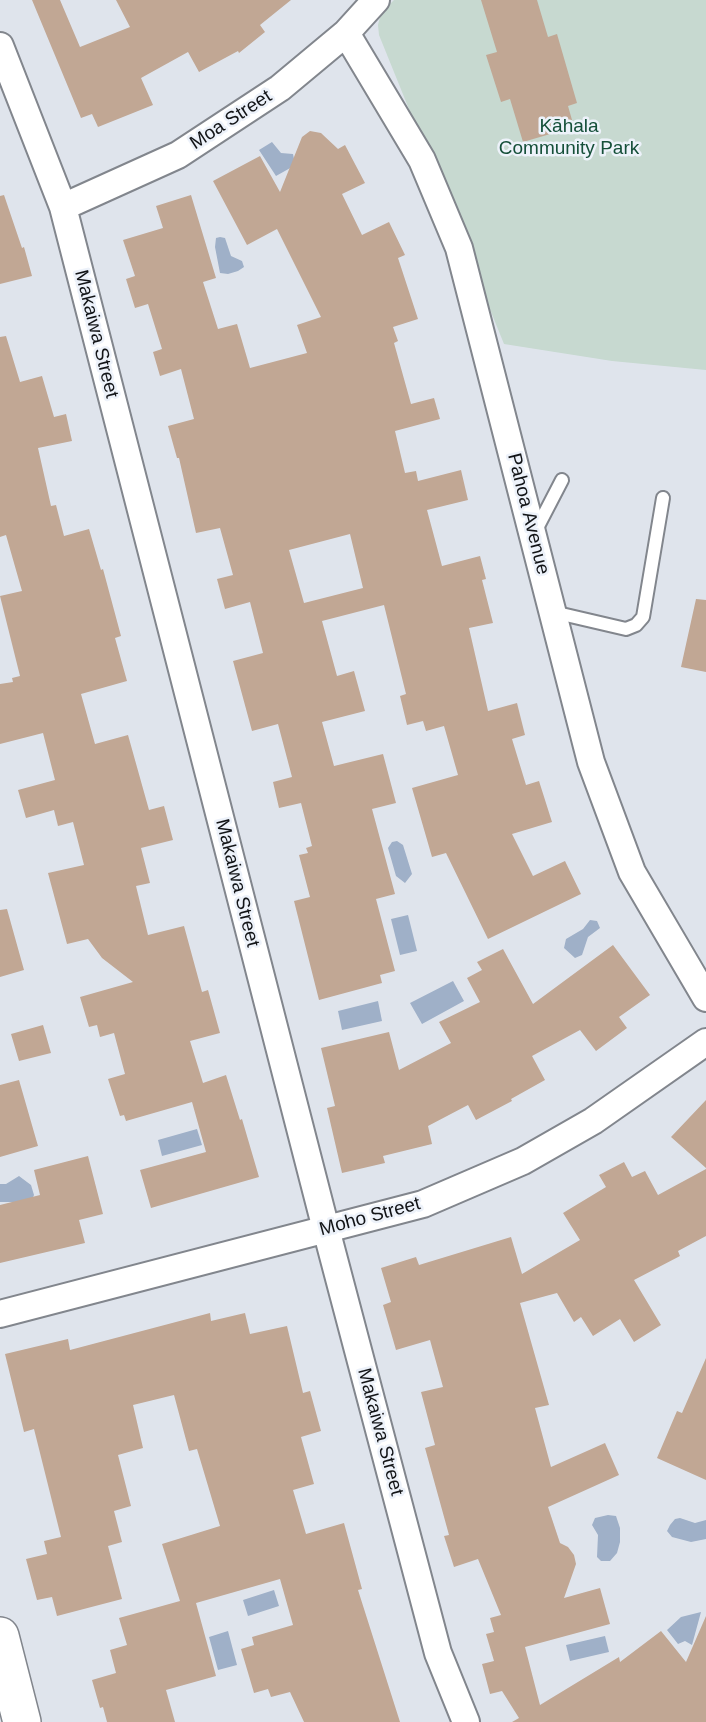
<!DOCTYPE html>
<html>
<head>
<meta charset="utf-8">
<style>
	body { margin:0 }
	canvas { display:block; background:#dfe4ec }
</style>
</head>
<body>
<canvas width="706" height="1722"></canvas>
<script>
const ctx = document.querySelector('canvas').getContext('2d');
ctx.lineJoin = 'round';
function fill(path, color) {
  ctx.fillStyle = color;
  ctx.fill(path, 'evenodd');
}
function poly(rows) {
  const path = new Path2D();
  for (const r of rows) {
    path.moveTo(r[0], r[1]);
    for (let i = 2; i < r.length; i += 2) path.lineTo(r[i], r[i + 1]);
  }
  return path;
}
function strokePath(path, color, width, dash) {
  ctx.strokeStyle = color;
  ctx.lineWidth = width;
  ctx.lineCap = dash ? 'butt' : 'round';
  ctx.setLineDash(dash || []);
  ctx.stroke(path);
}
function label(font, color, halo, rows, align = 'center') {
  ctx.font = font + ' Arial,sans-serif';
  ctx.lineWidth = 5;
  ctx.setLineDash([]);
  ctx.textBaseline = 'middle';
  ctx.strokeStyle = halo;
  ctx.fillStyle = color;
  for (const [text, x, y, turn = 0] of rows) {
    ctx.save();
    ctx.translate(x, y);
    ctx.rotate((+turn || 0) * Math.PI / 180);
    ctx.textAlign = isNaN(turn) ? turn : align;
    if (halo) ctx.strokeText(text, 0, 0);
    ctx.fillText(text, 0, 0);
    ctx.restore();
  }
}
fill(poly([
	[394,0,706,0,706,370,612,361,504,344,379,35,378,25,381,13]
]), '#c7d9d0');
fill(poly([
	[272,142,281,153,293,154,294,159,292,167,276,176,259,150],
	[220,237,225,238,231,256,242,261,244,267,238,271,228,274,220,273,215,247,216,238],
	[397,841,403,845,412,874,405,883,396,876,388,848,392,842],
	[408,915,417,951,400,955,391,919],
	[590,920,597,921,600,928,588,937,582,955,575,958,564,948,566,939,583,929],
	[453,981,464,1001,422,1024,410,1003],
	[378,1001,382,1021,342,1030,338,1011],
	[197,1129,202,1145,162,1156,158,1140],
	[19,1176,31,1185,34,1195,31,1202,0,1202,0,1184,6,1184],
	[608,1515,616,1516,620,1528,620,1542,617,1553,610,1561,601,1561,597,1557,598,1535,592,1525,595,1518],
	[680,1518,695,1523,706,1520,706,1539,691,1542,672,1537,667,1531,670,1525,675,1519],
	[274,1590,279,1606,248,1616,243,1600],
	[701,1612,692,1645,685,1641,678,1644,667,1630,681,1617],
	[228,1631,237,1665,218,1670,209,1637],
	[605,1636,609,1652,570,1661,566,1645]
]), '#9fb0c8');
fill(poly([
	[32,0,60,0,80,47,130,27,116,0,291,0,260,25,265,32,239,53,238,51,199,72,188,52,141,78,153,105,98,127,92,114,81,118],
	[481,0,537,0,548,37,557,34,577,103,568,106,574,127,523,142,510,99,501,102,486,55,497,52],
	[310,131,321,133,338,149,345,145,365,183,342,194,362,235,389,222,405,255,398,258,418,319,393,327,398,341,394,343,411,404,434,398,440,419,395,431,405,473,416,471,418,481,461,470,468,500,427,510,442,566,480,556,486,579,482,580,493,623,469,628,488,711,517,703,525,735,512,739,526,785,539,781,552,822,512,834,533,876,565,861,581,894,488,939,446,853,432,857,412,788,458,775,444,726,426,731,423,721,407,725,400,696,406,694,384,605,322,621,337,676,354,671,365,711,322,722,334,766,383,754,396,803,372,809,395,894,376,899,395,971,380,975,382,983,319,1000,294,901,310,897,299,855,308,853,306,848,312,846,301,803,279,808,273,782,292,777,278,724,252,731,233,661,263,653,250,602,225,609,217,579,233,575,220,528,196,533,179,458,177,458,168,426,194,419,181,369,160,376,153,352,162,349,148,304,135,308,126,279,135,276,123,240,163,228,156,206,191,195,216,278,203,282,218,329,237,324,250,368,307,353,297,325,321,317,277,229,247,245,213,181,260,156,280,192,302,137],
	[350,534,363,588,304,603,289,550],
	[4,195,22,248,24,247,32,276,0,284,0,196],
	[6,336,20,382,42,376,54,417,66,414,72,441,38,448,51,506,56,505,64,536,89,529,101,570,103,569,121,636,115,638,127,681,81,694,95,744,128,735,149,810,164,806,173,840,141,848,150,883,136,886,148,935,184,926,202,992,208,990,220,1033,190,1041,203,1083,226,1075,240,1120,242,1119,259,1177,151,1208,140,1170,206,1152,192,1102,126,1121,124,1115,120,1116,108,1079,125,1074,114,1033,100,1037,97,1025,89,1027,80,997,133,982,102,958,88,939,67,944,48,873,84,865,73,822,58,826,54,810,26,818,18,790,55,780,43,733,0,744,0,684,13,682,12,678,20,676,0,596,22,591,6,535,0,537,0,337],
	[696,599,706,600,706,672,681,667],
	[7,909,24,970,0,977,0,910],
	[613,945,650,995,619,1017,627,1028,596,1051,580,1030,532,1056,545,1080,511,1099,512,1101,476,1120,468,1105,428,1126,432,1144,383,1156,385,1163,342,1173,327,1108,335,1106,321,1048,389,1032,399,1070,451,1043,439,1022,480,1002,467,978,482,970,477,962,503,949,533,1004],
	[43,1025,51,1053,19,1061,11,1034],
	[19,1080,38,1146,0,1157,0,1085],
	[706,1100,706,1168,671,1137],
	[88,1156,103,1214,79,1220,85,1243,0,1263,0,1205,40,1195,34,1170],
	[624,1162,632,1177,645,1171,658,1195,706,1169,706,1236,678,1251,680,1256,634,1280,661,1325,634,1342,620,1319,593,1336,581,1317,574,1322,557,1293,520,1303,549,1405,535,1408,551,1467,605,1443,619,1475,548,1507,560,1543,568,1547,574,1555,576,1564,564,1598,600,1588,610,1624,525,1647,540,1705,619,1657,620,1662,661,1631,686,1662,706,1616,706,1722,512,1722,519,1718,502,1691,490,1694,482,1664,494,1661,486,1634,494,1632,490,1618,501,1615,478,1559,454,1567,444,1536,449,1535,425,1448,435,1445,421,1392,443,1387,430,1340,396,1350,383,1305,391,1302,381,1268,416,1257,419,1265,511,1237,522,1274,580,1240,563,1213,606,1187,599,1175],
	[210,1313,211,1321,245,1313,250,1334,287,1326,303,1393,310,1391,321,1431,301,1437,314,1484,293,1490,306,1534,344,1523,362,1589,358,1590,400,1722,304,1722,290,1692,271,1697,268,1689,254,1693,241,1649,254,1645,252,1637,293,1625,280,1579,196,1603,216,1676,166,1690,175,1722,107,1722,103,1707,100,1708,92,1680,116,1673,110,1650,127,1645,119,1618,180,1601,162,1544,220,1526,197,1449,189,1451,174,1395,133,1405,143,1448,118,1455,131,1506,114,1511,122,1542,108,1546,122,1599,57,1616,52,1597,37,1600,26,1559,47,1554,44,1541,61,1537,34,1429,24,1432,5,1354,68,1339,70,1350],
	[706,1358,706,1480,657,1458,677,1411,682,1413]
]), '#c1a794');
const lane = poly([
	[535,532,562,480],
	[553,612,626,629,636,625,643,617,663,498]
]);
const street = poly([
	[346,33,422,160,459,248,591,762,632,872,706,998],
	[0,46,63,207,326,1229,438,1653,466,1722],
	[63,207,178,155,280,88,346,33,376,0],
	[0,1314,423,1204,523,1161,593,1121,706,1042]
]);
const secondary = poly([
	[0,1636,22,1722]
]);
strokePath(lane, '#82868d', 16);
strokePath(street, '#82868d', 30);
strokePath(secondary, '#82868d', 40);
strokePath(lane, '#fff', 12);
strokePath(street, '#fff', 26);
strokePath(secondary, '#fff', 37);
label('19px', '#121417', '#edf2fa', [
	["Moa Street",231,120,-33],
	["Makaiwa Street",96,334,76],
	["Pahoa Avenue",528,514,76],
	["Makaiwa Street",237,883,76],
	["Moho Street",370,1217,-15],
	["Makaiwa Street",380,1432,75]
]);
label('19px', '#154f39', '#edf2fa', [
	["Kāhala",569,127],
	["Community Park",569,149]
]);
</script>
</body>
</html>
